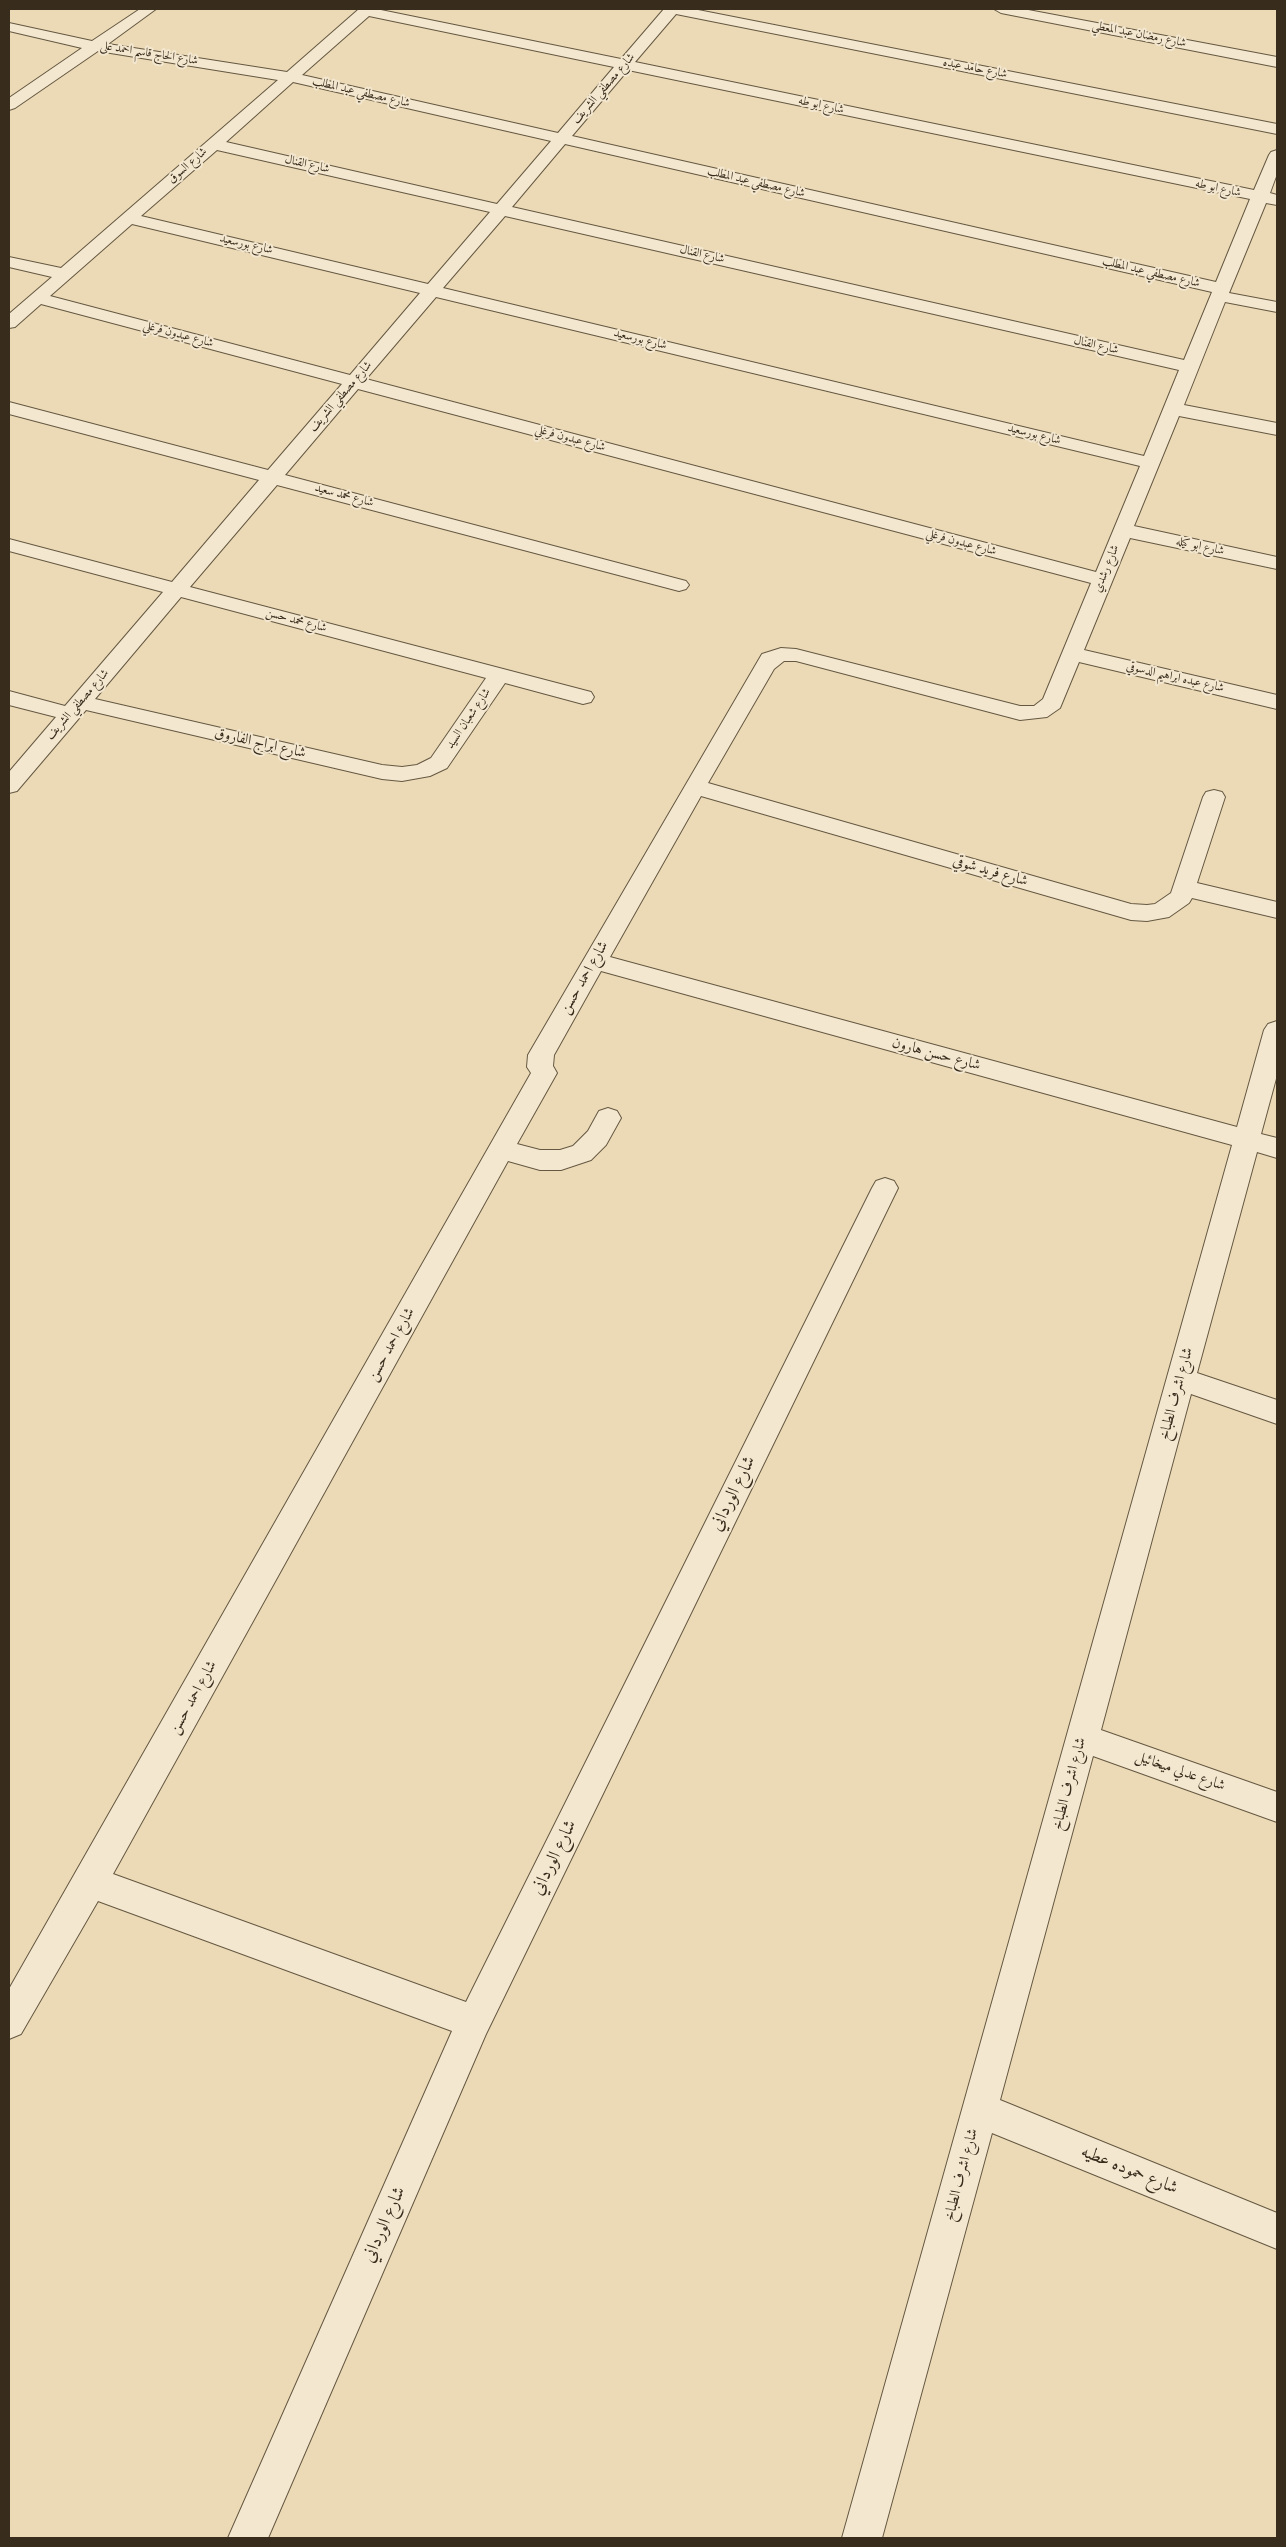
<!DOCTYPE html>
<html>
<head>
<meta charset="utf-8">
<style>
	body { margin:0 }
	#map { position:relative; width:1286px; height:2547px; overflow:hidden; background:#ecdab6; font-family:"IM FELL English",serif }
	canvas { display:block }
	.frame { position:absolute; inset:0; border:10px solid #382c1c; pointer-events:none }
</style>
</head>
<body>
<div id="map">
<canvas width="1286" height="2547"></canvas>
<div class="frame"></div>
</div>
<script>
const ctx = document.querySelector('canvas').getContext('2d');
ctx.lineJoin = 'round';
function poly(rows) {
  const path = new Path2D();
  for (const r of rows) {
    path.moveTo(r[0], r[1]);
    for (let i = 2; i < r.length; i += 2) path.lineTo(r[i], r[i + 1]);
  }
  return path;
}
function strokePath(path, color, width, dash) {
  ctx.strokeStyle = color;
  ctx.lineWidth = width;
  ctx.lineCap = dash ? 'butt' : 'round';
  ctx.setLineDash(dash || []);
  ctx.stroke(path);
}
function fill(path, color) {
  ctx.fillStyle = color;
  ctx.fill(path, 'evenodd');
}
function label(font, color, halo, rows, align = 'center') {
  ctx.font = font + ' "IM FELL English",Amiri,serif';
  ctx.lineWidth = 4;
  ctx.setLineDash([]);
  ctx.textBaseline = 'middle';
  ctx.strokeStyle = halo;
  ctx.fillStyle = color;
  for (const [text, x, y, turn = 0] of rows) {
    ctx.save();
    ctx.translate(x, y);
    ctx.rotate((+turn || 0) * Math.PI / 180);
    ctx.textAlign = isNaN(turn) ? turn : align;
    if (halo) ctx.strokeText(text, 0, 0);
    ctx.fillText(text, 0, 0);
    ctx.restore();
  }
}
const minor = poly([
	[140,9,156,9,108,44,287,72,359,9,376,9,621,59,664,9,693,9,1277,124,1277,134,676,14,635,62,1254,190,1269,155,1271,152,1277,150,1277,174,1270,193,1277,195,1277,205,1266,203,1229,293,1277,302,1277,312,1225,302,1184,405,1277,423,1277,435,1179,416,1134,526,1277,557,1277,569,1130,538,1084,650,1277,695,1277,709,1079,662,1060,708,1047,717,1020,720,796,661,784,661,774,669,708,783,1131,904,1147,905,1155,904,1171,893,1203,797,1206,792,1214,790,1222,792,1225,797,1197,883,1277,902,1277,918,1192,898,1189,903,1169,917,1147,921,1131,920,701,796,610,957,1237,1127,1264,1030,1268,1024,1277,1021,1277,1075,1261,1134,1277,1138,1277,1158,1257,1152,1197,1373,1277,1400,1277,1424,1191,1394,1101,1730,1277,1792,1277,1822,1093,1756,1000,2100,1277,2213,1277,2249,992,2133,882,2538,842,2538,1232,1145,601,971,554,1055,553,1066,557,1073,517,1144,540,1150,560,1150,573,1146,588,1131,599,1111,608,1108,617,1111,621,1118,606,1145,591,1160,561,1170,540,1170,508,1161,113,1874,466,2002,872,1188,876,1181,885,1178,894,1181,898,1188,486,2034,268,2538,228,2538,452,2031,98,1901,21,2034,9,2039,9,1989,531,1073,527,1067,528,1055,762,654,781,648,796,649,1020,706,1034,706,1043,699,1091,583,358,389,285,475,686,581,689,585,686,589,679,591,277,485,190,587,591,692,594,697,591,702,583,704,505,683,447,768,430,776,402,781,382,779,86,710,17,791,9,793,9,772,56,717,9,705,9,691,65,706,163,592,9,551,9,539,172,582,259,480,9,414,9,402,268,470,342,384,41,304,15,327,9,328,9,314,52,277,9,267,9,257,61,268,278,80,98,51,15,108,9,110,9,98,82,48,9,31,9,23,92,41,140,9],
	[369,16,614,67,558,133,302,75,369,16],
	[628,70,1250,199,1216,282,572,136,628,70],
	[293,82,551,141,497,204,226,142,293,82],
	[565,144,1212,292,1184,360,512,207,565,144],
	[217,150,490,212,428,284,141,216,217,150],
	[505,216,1179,370,1144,456,443,288,505,216],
	[132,224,420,293,350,375,50,296,132,224],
	[436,297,1140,466,1096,572,366,379,436,297],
	[181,597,486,678,431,758,417,765,402,767,382,765,95,699,181,597],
	[994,9,1023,9,1277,57,1277,67,1001,13,994,9]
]);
strokePath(minor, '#655842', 2);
fill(minor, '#f3e7d0');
label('12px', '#382c1c', '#f3e7d0', [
	["شارع رمضان عبد المعطي",1139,35,11],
	["شارع الحاج قاسم احمد على",149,54,9],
	["شارع حامد عبده",975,69,11],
	["شارع مصطفي الشريف",604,89,-49],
	["شارع مصطفي عبد المطلب",361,93,13],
	["شارع ابو طه",821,106,12],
	["شارع القنال",307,165,13],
	["شارع السوق",188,166,-41],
	["شارع مصطفي عبد المطلب",756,183,13],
	["شارع ابو طه",1218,189,12],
	["شارع بورسعيد",246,245,13],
	["شارع القنال",702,255,13],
	["شارع مصطفي عبد المطلب",1151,273,13],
	["شارع عبدون فرغلي",178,335,15],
	["شارع بورسعيد",640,340,14],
	["شارع القنال",1096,346,13],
	["شارع مصطفي الشريف",341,397,-49],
	["شارع بورسعيد",1034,435,14],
	["شارع عبدون فرغلي",570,439,15],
	["شارع محمد سعيد",344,496,15],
	["شارع عبدون فرغلي",961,543,15],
	["شارع ابو كيله",1200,547,12],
	["شارع رشدي",1107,569,-68],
	["شارع محمد حسن",296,621,15],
	["شارع عبده ابراهيم الدسوقي",1175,678,13],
	["شارع مصطفي الشريف",78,705,-49],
	["شارع شعبان السيد",469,719,-56]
]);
label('15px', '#382c1c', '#f3e7d0', [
	["شارع ابراج الفاروق",260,744,13],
	["شارع فريد شوقي",990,872,16],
	["شارع احمد حسن",585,978,-60],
	["شارع حسن هارون",936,1055,15],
	["شارع احمد حسن",392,1345,-61],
	["شارع اشرف الطباخ",1177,1394,-75],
	["شارع احمد حسن",194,1698,-61],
	["شارع عدلي ميخائيل",1180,1772,19],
	["شارع اشرف الطباخ",1070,1784,-75],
	["شارع اشرف الطباخ",962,2175,-75]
]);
label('18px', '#382c1c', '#f3e7d0', [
	["شارع الورداني",734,1494,-64],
	["شارع الورداني",555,1858,-64],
	["شارع حموده عطيه",1129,2171,22],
	["شارع الورداني",385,2225,-66]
]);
</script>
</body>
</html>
